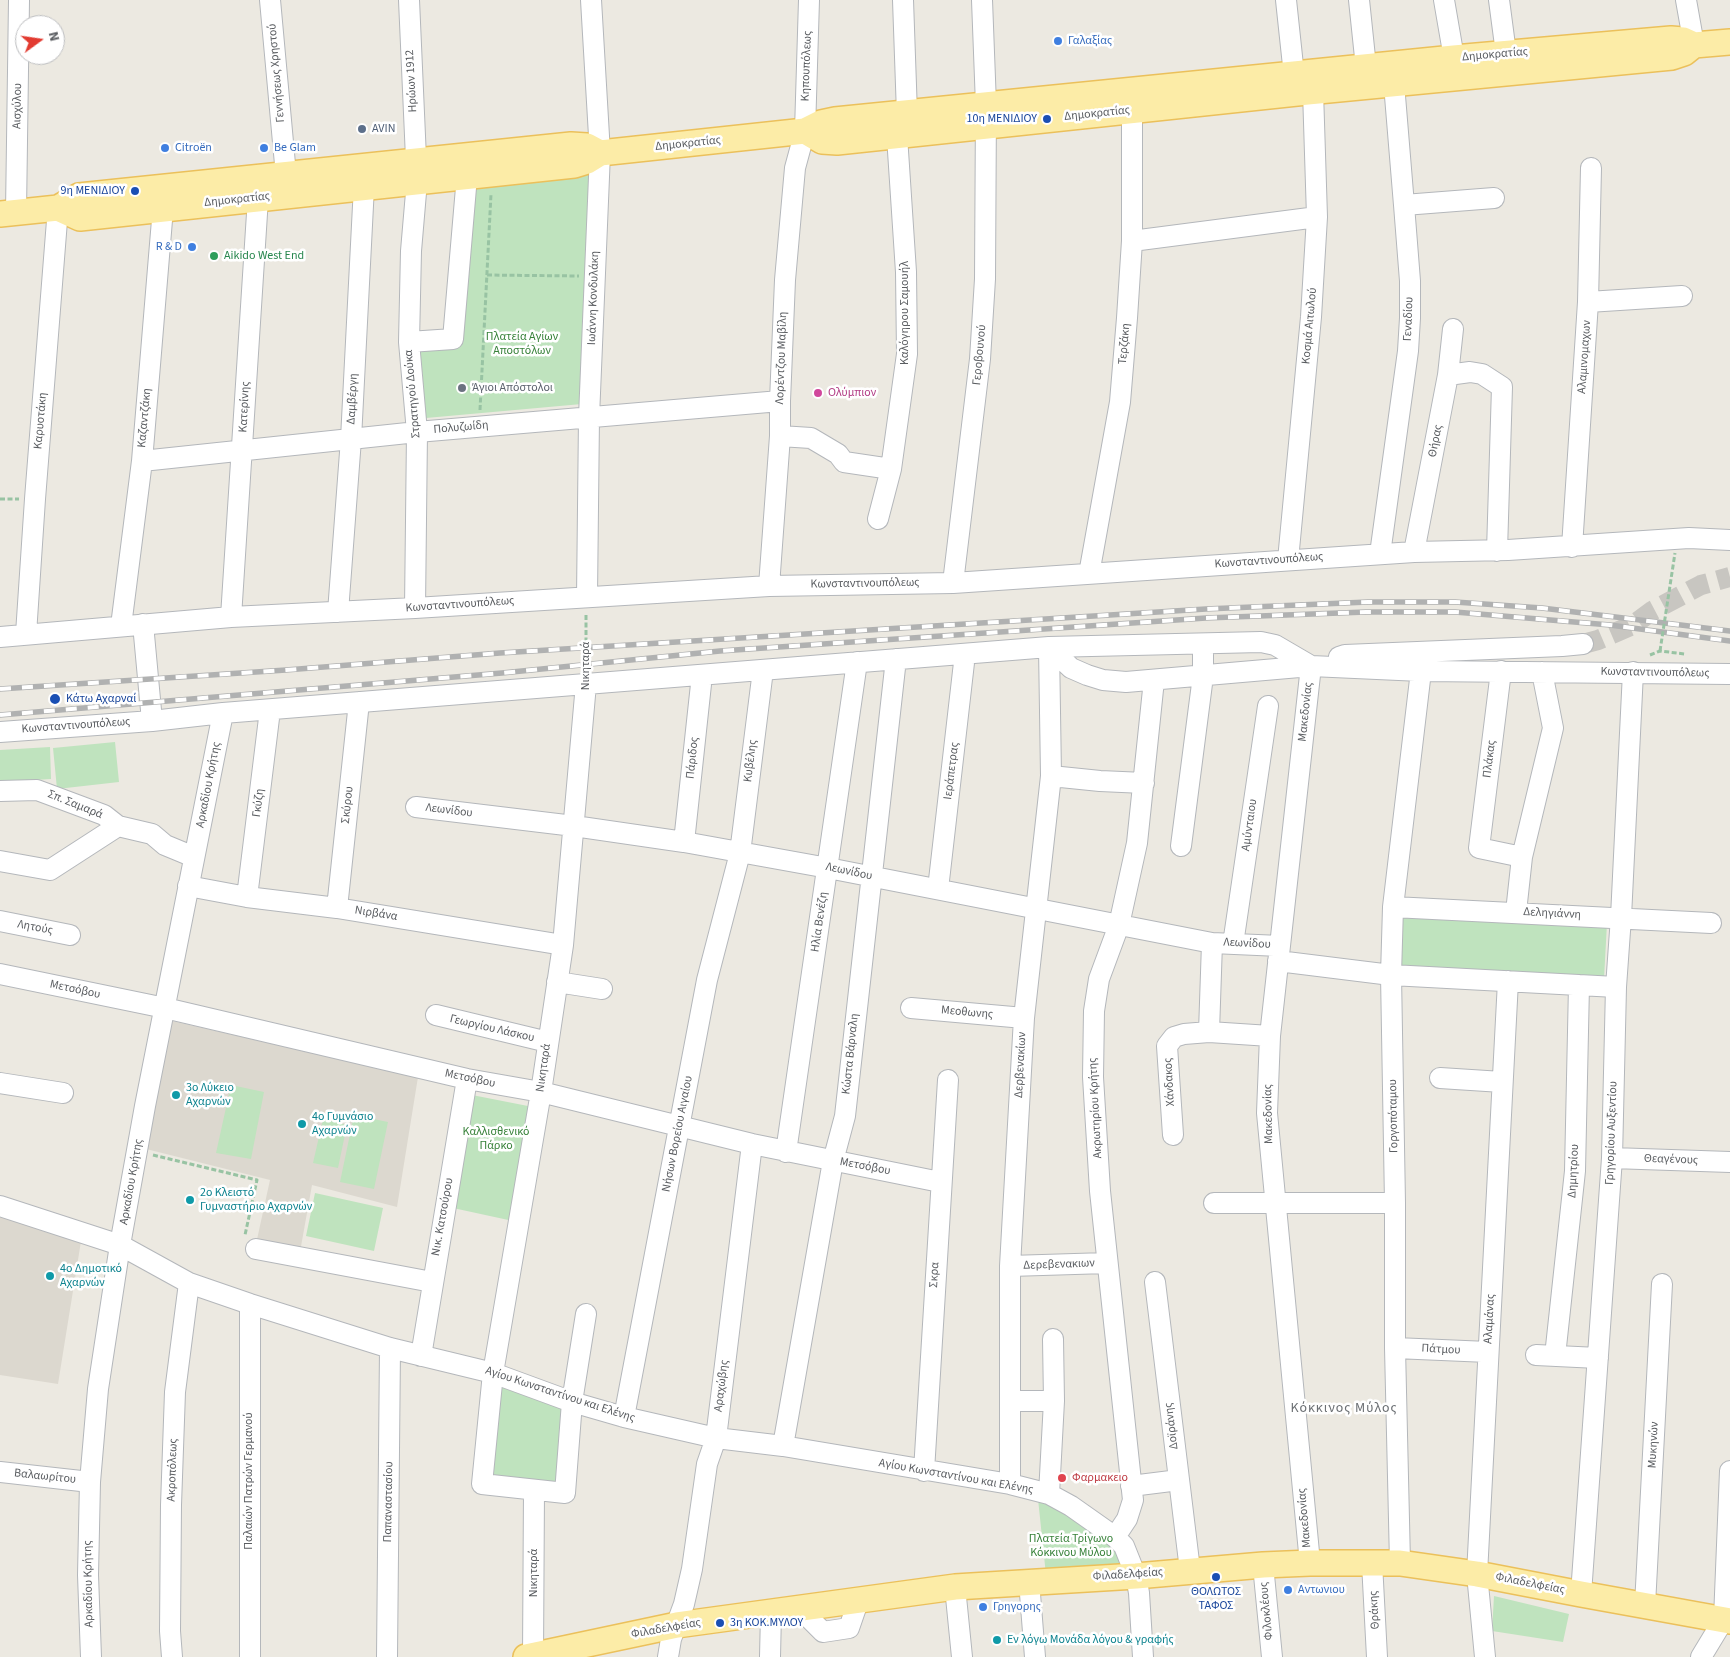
<!DOCTYPE html>
<html>
<head>
<meta charset="utf-8">
<style>
	body { margin:0 }
	#map { position:relative; width:1730px; height:1657px; overflow:hidden; background:#ece9e1; font-family:"Source Sans 3",sans-serif }
	canvas { display:block }
	.north { position:absolute; left:15px; top:15px; width:50px; height:50px; box-sizing:border-box; background:#fff; border:1px solid #bdbec0; border-radius:50%; rotate:76deg; font-size:14px; font-weight:700; line-height:20px; text-align:center; color:#5a5d61 }
	.north::after { content:''; display:block; margin:auto; width:18px; height:22px; background:#e23b31; clip-path:polygon(50% 0,100% 100%,50% 72%,0 100%) }
</style>
</head>
<body>
<div id="map">
<canvas width="1730" height="1657"></canvas>
<div class="north">N</div>
</div>
<script>
const ctx = document.querySelector('canvas').getContext('2d');
ctx.lineJoin = 'round';
function fill(path, color) {
  ctx.fillStyle = color;
  ctx.fill(path, 'evenodd');
}
function poly(rows) {
  const path = new Path2D();
  for (const r of rows) {
    path.moveTo(r[0], r[1]);
    for (let i = 2; i < r.length; i += 2) path.lineTo(r[i], r[i + 1]);
  }
  return path;
}
function strokePath(path, color, width, dash) {
  ctx.strokeStyle = color;
  ctx.lineWidth = width;
  ctx.lineCap = dash ? 'butt' : 'round';
  ctx.setLineDash(dash || []);
  ctx.stroke(path);
}
function label(font, color, halo, rows, align = 'center') {
  ctx.font = font + ' "Source Sans 3",sans-serif';
  ctx.lineWidth = 5;
  ctx.setLineDash([]);
  ctx.textBaseline = 'middle';
  ctx.strokeStyle = halo;
  ctx.fillStyle = color;
  for (const [text, x, y, turn = 0] of rows) {
    ctx.save();
    ctx.translate(x, y);
    ctx.rotate((+turn || 0) * Math.PI / 180);
    ctx.textAlign = isNaN(turn) ? turn : align;
    if (halo) ctx.strokeText(text, 0, 0);
    ctx.fillText(text, 0, 0);
    ctx.restore();
  }
}
fill(poly([
	[172,1021,418,1077,397,1207,312,1185,300,1252,256,1244,270,1180,146,1149],
	[0,1217,82,1235,58,1384,0,1375]
]), '#dcd8cf');
fill(poly([
	[589,174,582,404,426,418,420,348,459,348,473,185],
	[115,742,119,782,57,789,53,748],
	[50,747,51,779,0,782,0,750],
	[1400,914,1607,923,1604,979,1398,969],
	[231,1085,264,1092,251,1159,216,1153],
	[472,1095,533,1107,513,1221,453,1208],
	[354,1115,388,1122,374,1189,340,1182],
	[323,1119,347,1125,338,1168,313,1163],
	[315,1193,383,1208,374,1251,306,1236],
	[488,1382,566,1406,561,1483,479,1477],
	[1038,1499,1113,1541,1128,1569,1046,1575],
	[1494,1596,1569,1614,1563,1642,1492,1631]
]), '#bfe3be');
strokePath(poly([
	[1583,644,1598,640,1633,625,1652,611,1701,585,1730,577]
]), '#c8c6c1', 20, [20, 10]);
const minor = poly([
	[270,0,286,175],
	[409,0,417,181,411,251,409,342,417,432,415,608],
	[903,0,907,114],
	[1286,0,1294,75,1297,88],
	[1359,0,1366,67],
	[1444,0,1454,58],
	[1499,0,1506,53],
	[1686,0,1694,45],
	[1404,205,1494,198],
	[16,212,19,0],
	[1132,241,1317,217],
	[1588,302,1682,296],
	[409,342,453,339,467,176],
	[1448,375,1470,372,1482,374,1502,387,1497,551],
	[780,436,811,438,838,454,844,462,891,469],
	[142,461,417,432,780,401],
	[878,519,891,469,907,354,906,272,897,136],
	[1572,547,1588,302,1591,168],
	[1414,552,1448,375,1453,329],
	[1380,554,1408,351,1410,318,1410,281,1404,205,1394,84],
	[1288,560,1311,317,1317,217,1313,91],
	[1089,574,1120,402,1127,318,1132,241,1132,111],
	[953,583,980,359,985,279,986,105,982,0],
	[769,586,780,436,780,401,785,280,795,168,805,131,809,0],
	[587,597,589,417,600,153,591,0],
	[338,612,351,439,364,186],
	[231,617,258,198],
	[143,624,152,721],
	[121,626,142,461,163,208],
	[26,634,35,499,58,208],
	[0,637,231,617,415,608,769,586,953,583,1414,552,1508,550,1689,538,1730,540],
	[1049,647,1071,668,1087,675,1103,680,1126,682,1311,666,1421,671,1730,674],
	[1339,657,1345,655,1562,646,1583,644],
	[1501,671,1479,848,1522,857],
	[0,732,152,721,223,713,1049,647,1261,642,1275,645,1311,666],
	[1051,776,1100,781,1144,783],
	[0,791,37,790,104,815,118,826],
	[416,807,574,826,684,842,828,868,1212,943,1280,946],
	[684,842,702,675],
	[1181,846,1203,676,1203,645],
	[0,861,50,870,118,826,152,834,165,845,194,857],
	[188,886,247,897,337,908,563,945],
	[938,889,965,654],
	[247,897,270,710],
	[1393,907,1711,923],
	[337,908,359,702],
	[1516,912,1522,857,1553,728,1542,672],
	[0,921,70,935],
	[1233,944,1268,706],
	[1278,961,1391,975,1616,987],
	[0,974,165,1008,467,1079,541,1092,752,1144,940,1182],
	[557,982,602,989],
	[911,1008,1024,1018],
	[436,1015,548,1042],
	[1209,1032,1212,943],
	[1440,1078,1502,1082],
	[0,1083,63,1093],
	[1173,1135,1167,1046,1174,1037,1184,1034,1209,1032,1270,1036],
	[786,1152,857,662],
	[1612,1158,1730,1162],
	[1214,1203,1395,1203],
	[0,1206,120,1245,189,1283,250,1304,390,1348,493,1373,572,1402,624,1417,716,1438,783,1446,1010,1484,1049,1494,1071,1506,1115,1537,1124,1546,1136,1576,1139,1593,1143,1657],
	[256,1249,432,1282],
	[1010,1266,1107,1263],
	[1155,1282,1190,1570],
	[586,1314,572,1402,565,1493,482,1484,493,1373,541,1092,563,945,586,684],
	[1395,1348,1488,1352],
	[1536,1355,1598,1358],
	[421,1356,467,1079],
	[1555,1356,1575,1171,1579,985],
	[1010,1401,1054,1401],
	[624,1417,707,980,740,853,763,670],
	[783,1446,833,1161,845,1116,896,659],
	[924,1471,948,1080],
	[0,1472,90,1482],
	[1010,1484,1010,1266,1024,1018,1051,776,1049,647],
	[1131,1486,1179,1480],
	[1049,1494,1054,1401,1053,1339],
	[1115,1537,1127,1519,1133,1500,1100,1191,1093,1077,1094,1011,1099,979,1119,925,1137,843,1154,680],
	[1310,1563,1267,1113,1270,1036,1311,666],
	[1372,1563,1377,1657],
	[1400,1563,1395,1348,1395,1203,1391,975,1393,907,1421,671],
	[1263,1565,1272,1657],
	[1029,1581,1035,1657],
	[955,1587,962,1657],
	[1581,1594,1612,1158,1616,987,1621,917,1633,672],
	[1645,1605,1662,1284],
	[799,1608,823,1632,849,1628,859,1599],
	[91,1657,88,1575,90,1482,98,1389,120,1245,145,1106,223,713],
	[172,1657,170,1631,171,1505,175,1392,189,1283],
	[250,1657,250,1304],
	[387,1657,390,1348],
	[533,1657,534,1490],
	[668,1657,671,1639,684,1604,692,1569,707,1464,716,1438,752,1144],
	[770,1657,771,1613],
	[1485,1657,1477,1574,1508,981],
	[1701,1657,1724,1619,1730,1471]
]);
const major = poly([
	[805,131,822,141,837,142,1297,93,1672,57,1684,53,1694,45,1730,42],
	[58,208,80,218,574,165,587,161,600,153,805,131,821,123,835,120,1454,58,1671,39,1683,40,1694,45],
	[0,214,58,208,79,196,571,145,587,146,600,153],
	[526,1657,677,1625,955,1587,1136,1576,1263,1565,1310,1563,1400,1563,1477,1574,1581,1594,1730,1621]
]);
strokePath(minor, '#b4b7bb', 22);
strokePath(major, '#ebc05b', 28);
strokePath(poly([
	[487,275,579,276],
	[480,410,491,194],
	[0,499,19,499],
	[586,615,586,666],
	[1650,655,1660,651,1685,654],
	[153,1155,257,1180,245,1235]
]), '#98c3a3', 3, [5, 2.5]);
strokePath(minor, '#fff', 20);
strokePath(major, '#fceca7', 25);
const rail = poly([
	[0,689,286,670,500,653,1206,609,1368,602,1455,602,1542,608,1730,631],
	[0,715,502,673,720,651,1206,618,1366,612,1455,612,1610,625,1730,641]
]);
strokePath(rail, '#b0b1b1', 5.5);
strokePath(rail, '#fff', 4, [11]);
strokePath(poly([
	[1660,651,1675,553]
]), '#98c3a3', 3, [5, 2.5]);
for (const [x, y, r, color] of [
	[1058,41,5,"#3f7fe0"],
	[1047,119,5,"#1a4fb4"],
	[362,129,5,"#5c6f8a"],
	[165,148,5,"#3f7fe0"],
	[264,148,5,"#3f7fe0"],
	[135,191,5,"#1a4fb4"],
	[192,247,5,"#3f7fe0"],
	[214,256,5,"#2e9e5b"],
	[462,388,5,"#6b7280"],
	[818,393,5,"#d1479c"],
	[55,699,6,"#1a4fb4"],
	[176,1095,5,"#0f9aa8"],
	[302,1124,5,"#0f9aa8"],
	[190,1200,5,"#0f9aa8"],
	[50,1276,5,"#0f9aa8"],
	[1062,1478,5,"#e0444e"],
	[1216,1577,5,"#1a4fb4"],
	[1288,1590,5,"#3f7fe0"],
	[983,1607,5,"#3f7fe0"],
	[720,1623,5,"#1a4fb4"],
	[997,1640,5,"#0f9aa8"]
]) {
  const dot = new Path2D();
  dot.arc(x, y, r, 0, 2 * Math.PI);
  ctx.fillStyle = color;
  ctx.fill(dot);
  strokePath(dot, '#fff', 2);
}
label('12px', '#366cbe', '#fff', [
	["Γαλαξίας",1068,41],
	["Citroën",175,148],
	["Be Glam",274,148],
	["R & D",182,247,"right"],
	["Αντωνιου",1298,1590],
	["Γρηγορης",993,1607]
], 'left');
label('12px', '#5a5d61', '#fff', [
	["Δημοκρατίας",1495,55,-5],
	["Κηπουπόλεως",807,66,-88],
	["Γεννήσεως Χρηστού",277,73,-95],
	["Ηρώων 1912",412,81,-93],
	["Αισχύλου",18,106,-89],
	["Δημοκρατίας",1097,114,-6],
	["Δημοκρατίας",688,144,-6],
	["Δημοκρατίας",237,200,-6],
	["Ιωάννη Κονδυλάκη",594,298,-88],
	["Καλόγηρου Σαμουήλ",905,313,-90],
	["Γεναδίου",1409,319,-88],
	["Κοσμά Αιτωλού",1310,326,-85],
	["Τερζάκη",1125,344,-85],
	["Γεροβουνού",980,355,-85],
	["Αλαμινομαχων",1585,357,-86],
	["Λορέντζου Μαβίλη",782,358,-88],
	["Στρατηγού Δούκα",413,394,-95],
	["Δαμβέργη",353,399,-87],
	["Κατερίνης",245,407,-87],
	["Καζαντζάκη",145,418,-85],
	["Καρυοτάκη",41,421,-85],
	["Πολυζωίδη",461,428,-5],
	["Θήρας",1436,441,-79],
	["Κωνσταντινουπόλεως",1269,561,-4],
	["Κωνσταντινουπόλεως",865,584,-1],
	["Κωνσταντινουπόλεως",460,605,-4],
	["Νικηταρά",586,666,-90],
	["Κωνσταντινουπόλεως",1655,673,1],
	["Μακεδονίας",1306,712,-84],
	["Κωνσταντινουπόλεως",76,726,-4],
	["Πάριδος",693,758,-84],
	["Πλάκας",1490,759,-83],
	["Κυβέλης",751,761,-83],
	["Ιεράπετρας",952,771,-83],
	["Αρκαδίου Κρήτης",209,785,-79],
	["Γκύζη",259,803,-83],
	["Σπ. Σαμαρά",75,805,22],
	["Σκύρου",348,805,-84],
	["Λεωνίδου",449,811,7],
	["Αμύνταιου",1250,825,-82],
	["Λεωνίδου",849,872,12],
	["Νιρβάνα",376,914,9],
	["Δεληγιάννη",1552,914,3],
	["Ηλία Βενέζη",820,922,-82],
	["Λητούς",35,928,11],
	["Λεωνίδου",1247,944,3],
	["Μετσόβου",75,990,12],
	["Μεοθωνης",967,1013,5],
	["Γεωργίου Λάσκου",492,1029,13],
	["Κώστα Βάρναλη",851,1054,-84],
	["Δερβενακίων",1021,1065,-87],
	["Νικηταρά",544,1068,-82],
	["Μετσόβου",470,1079,12],
	["Χάνδακος",1170,1082,-93],
	["Ακρωτηρίου Κρήτης",1096,1108,-93],
	["Μακεδονίας",1269,1114,-91],
	["Γοργοπόταμου",1394,1116,-91],
	["Γρηγορίου Αυξεντίου",1612,1133,-88],
	["Νήσων Βορείου Αιγαίου",678,1134,-79],
	["Θεαγένους",1671,1160,2],
	["Μετσόβου",865,1167,11],
	["Δημητρίου",1574,1171,-87],
	["Αρκαδίου Κρήτης",132,1182,-80],
	["Νικ. Κατσούρου",443,1217,-80],
	["Δερεβενακιων",1059,1265,-2],
	["Σκρα",935,1275,-87],
	["Αλαμάνας",1490,1319,-87],
	["Πάτμου",1441,1350,3],
	["Αραχώβης",722,1386,-83],
	["Αγίου Κωνσταντίνου και Ελένης",560,1395,18],
	["Δοϊράνης",1172,1426,-97],
	["Μυκηνών",1654,1445,-87],
	["Ακροπόλεως",173,1470,-88],
	["Βαλαωρίτου",45,1477,6],
	["Αγίου Κωνσταντίνου και Ελένης",956,1477,10],
	["Παλαιών Πατρών Γερμανού",249,1481,-90],
	["Παπαναστασίου",389,1502,-89],
	["Μακεδονίας",1305,1518,-95],
	["Νικηταρά",534,1573,-90],
	["Φιλαδελφείας",1128,1575,-4],
	["Αρκαδίου Κρήτης",89,1584,-91],
	["Φιλαδελφείας",1530,1584,11],
	["Θράκης",1375,1610,-93],
	["Φιλοκλέους",1267,1611,-95],
	["Φιλαδελφείας",666,1629,-10]
]);
label('12px', '#164399', '#fff', [
	["10η ΜΕΝΙΔΙΟΥ",1037,119],
	["9η ΜΕΝΙΔΙΟΥ",125,191],
	["Κάτω Αχαρναί",66,699,"left"],
	["ΘΟΛΩΤΟΣ",1216,1592,"center"],
	["ΤΑΦΟΣ",1216,1606,"center"],
	["3η ΚΟΚ.ΜΥΛΟΥ",730,1623,"left"]
], 'right');
label('12px', '#4e5e75', '#fff', [
	["AVIN",372,129]
], 'left');
label('12px', '#27864d', '#fff', [
	["Aikido West End",224,256]
], 'left');
label('12px', '#38823a', '#fff', [
	["Πλατεία Αγίων",522,337],
	["Αποστόλων",522,351],
	["Καλλισθενικό",496,1132],
	["Πάρκο",496,1146],
	["Πλατεία Τρίγωνο",1071,1539],
	["Κόκκινου Μύλου",1071,1553]
]);
label('12px', '#5b616d', '#fff', [
	["Άγιοι Απόστολοι",472,388]
], 'left');
label('12px', '#b23c85', '#fff', [
	["Ολύμπιον",828,393]
], 'left');
label('12px', '#0d838f', '#fff', [
	["3ο Λύκειο",186,1088],
	["Αχαρνών",186,1102],
	["4ο Γυμνάσιο",312,1117],
	["Αχαρνών",312,1131],
	["2ο Κλειστό",200,1193],
	["Γυμναστήριο Αχαρνών",200,1207],
	["4ο Δημοτικό",60,1269],
	["Αχαρνών",60,1283],
	["Εν λόγω Μονάδα λόγου & γραφής",1007,1640]
], 'left');
label('12px', '#be3a42', '#fff', [
	["Φαρμακειο",1072,1478]
], 'left');
ctx.letterSpacing = '1px';
label('14px', '#6b6f73', '#fff', [
	["Κόκκινος Μύλος",1344,1409]
]);
ctx.letterSpacing = '0px';
</script>
</body>
</html>
